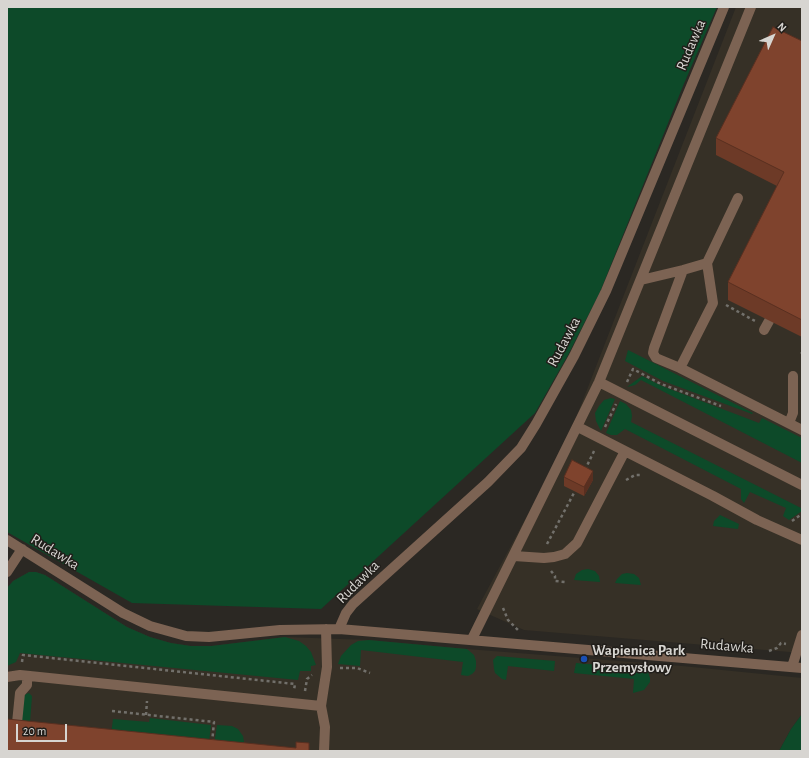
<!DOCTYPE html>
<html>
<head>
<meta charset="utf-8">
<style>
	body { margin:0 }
	#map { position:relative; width:809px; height:758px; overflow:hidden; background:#2b2823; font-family:"Alegreya Sans",sans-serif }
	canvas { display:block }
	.frame { position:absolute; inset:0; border:8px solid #d7d5d1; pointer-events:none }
	.north { position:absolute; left:753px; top:16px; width:40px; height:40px; -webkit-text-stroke:3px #211e1a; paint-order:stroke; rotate:45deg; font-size:11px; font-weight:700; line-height:16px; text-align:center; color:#d7d5d1 }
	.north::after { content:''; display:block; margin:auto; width:14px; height:18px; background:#d7d5d1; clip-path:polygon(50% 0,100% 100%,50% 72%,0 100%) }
	.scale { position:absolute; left:16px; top:724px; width:51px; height:18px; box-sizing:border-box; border:2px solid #d7d5d1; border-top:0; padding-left:5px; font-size:12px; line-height:14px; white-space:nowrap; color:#d7d5d1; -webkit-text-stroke:3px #211e1a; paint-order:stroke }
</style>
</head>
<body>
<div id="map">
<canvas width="809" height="758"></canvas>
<div class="frame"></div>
<div class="north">N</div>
<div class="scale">20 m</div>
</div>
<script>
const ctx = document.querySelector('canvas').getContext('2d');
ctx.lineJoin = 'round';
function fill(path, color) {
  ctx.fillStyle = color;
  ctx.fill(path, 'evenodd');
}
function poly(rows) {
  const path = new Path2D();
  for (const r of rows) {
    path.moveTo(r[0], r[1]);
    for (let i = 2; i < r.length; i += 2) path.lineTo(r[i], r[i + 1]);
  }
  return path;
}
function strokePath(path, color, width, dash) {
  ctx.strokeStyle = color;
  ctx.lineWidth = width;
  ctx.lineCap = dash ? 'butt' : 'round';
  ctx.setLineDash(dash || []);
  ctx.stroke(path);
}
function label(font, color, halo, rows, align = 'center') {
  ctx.font = font + ' "Alegreya Sans",sans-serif';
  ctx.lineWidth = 3;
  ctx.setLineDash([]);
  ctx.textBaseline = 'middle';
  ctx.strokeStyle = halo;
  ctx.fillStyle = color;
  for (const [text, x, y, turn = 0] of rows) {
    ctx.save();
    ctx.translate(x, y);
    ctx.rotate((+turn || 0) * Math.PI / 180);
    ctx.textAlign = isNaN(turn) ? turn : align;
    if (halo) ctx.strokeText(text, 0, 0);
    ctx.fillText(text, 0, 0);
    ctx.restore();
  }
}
fill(poly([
	[736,7,802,7,802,653,524,630,477,609,567,441],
	[29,572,36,572,45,575,127,627,150,637,171,643,191,646,211,646,285,637,369,640,467,649,682,666,802,678,802,714,791,729,779,751,7,751,7,588,13,581]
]), '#363026');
fill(poly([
	[7,7,717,7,683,86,600,292,568,355,535,413,321,609,132,603,7,532],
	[628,350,753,413,752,414,663,381,625,361],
	[642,376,662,386,759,423,762,418,802,438,802,463,641,380,635,385,627,387],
	[611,398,615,399,601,431,596,421,595,413,599,406,604,400],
	[620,401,626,404,631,410,632,416,631,422,801,508,802,507,802,511,789,520,783,516,786,508,750,492,744,503,741,499,741,489,625,429,617,435,611,435,606,433],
	[720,515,739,524,738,529,713,526,714,521],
	[588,569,595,571,599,576,600,582,574,580,576,574,582,570],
	[29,572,36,572,45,575,127,627,150,637,171,643,191,646,211,646,285,637,299,641,306,646,311,652,316,665,311,666,311,671,300,671,298,680,20,653,16,662,7,666,7,588,13,581],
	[627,573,634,574,639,578,641,585,615,583,617,579,622,574],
	[369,640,467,649,474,655,476,661,476,667,475,671,472,674,468,676,461,675,463,662,361,650,360,666,338,664,341,656,351,645,358,641],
	[497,656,555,661,554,671,508,666,506,680,502,679,495,673,494,669,493,660],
	[576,663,647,669,650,678,650,682,644,690,633,693,634,679,574,673],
	[29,693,32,696,29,736,20,735,24,696,26,694],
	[802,714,802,751,779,751,791,729],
	[150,718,211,725,208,751,111,735,113,719,149,722],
	[217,725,232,726,238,729,243,736,244,742,244,751,213,751]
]), '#0d4a29');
strokePath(poly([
	[726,305,755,321],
	[801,352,802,353],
	[627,382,633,369,661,384,721,406],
	[605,427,616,404],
	[585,470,595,449],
	[626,480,635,475,642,475],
	[792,521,802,514],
	[547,544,575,491],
	[551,571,555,576,555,581,565,582],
	[503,608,508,620,518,630],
	[769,651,777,648,781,643,786,644],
	[22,662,23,655,295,684,294,690],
	[340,668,357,668,370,673],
	[305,691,307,679,312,675],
	[112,711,214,722,212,743],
	[146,715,147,701]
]), '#72706b', 2.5, [3, 3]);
strokePath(poly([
	[738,198,707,263,713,303,680,368,802,430],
	[641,280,683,270,707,263],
	[764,330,769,321],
	[680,368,656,358,653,353,654,348,683,270],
	[599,382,802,485],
	[789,423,793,413,793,376],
	[578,427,713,496,757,520,802,540],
	[7,540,123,613,150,626,186,636,209,637,280,630,339,629,802,668],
	[514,556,544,558,554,557,565,554,577,543,625,451],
	[7,572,22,549],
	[339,629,346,613,353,604,488,482,521,448,536,424,574,356,606,291,724,7],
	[472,639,599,382,751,7],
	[792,667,802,635],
	[7,677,20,675,321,706],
	[16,733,20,693,27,685,27,676],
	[324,751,325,727,321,706,327,667,326,629]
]), '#7c6353', 10);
fill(poly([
	[802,41,802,337,728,300,728,282,777,186,716,155,716,138],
	[564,477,593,480,584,496,564,486]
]), '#6d3a27');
fill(poly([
	[593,471,593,480,584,496,584,487]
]), '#592f20');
const building = poly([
	[773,27,802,41,802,320,728,282,784,172,716,138,773,27],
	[572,460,593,471,584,487,564,477,572,460],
	[7,719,296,748,296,742,309,743,309,751,7,751,7,719]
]);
fill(building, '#7f432d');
strokePath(building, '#592f20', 1);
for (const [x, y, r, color] of [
	[584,659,4,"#1a4fb4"]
]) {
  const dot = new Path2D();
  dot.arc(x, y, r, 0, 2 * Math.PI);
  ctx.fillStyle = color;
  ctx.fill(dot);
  strokePath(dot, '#211e1a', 1.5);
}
label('15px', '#d7d5d1', '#211e1a', [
	["Rudawka",691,45,-67],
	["Rudawka",564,342,-62],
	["Rudawka",55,552,32],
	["Rudawka",358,582,-45],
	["Rudawka",727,646,5]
]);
label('bold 15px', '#d7d5d1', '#211e1a', [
	["Wapienica Park",592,650],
	["Przemysłowy",592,667]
], 'left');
</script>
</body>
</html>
